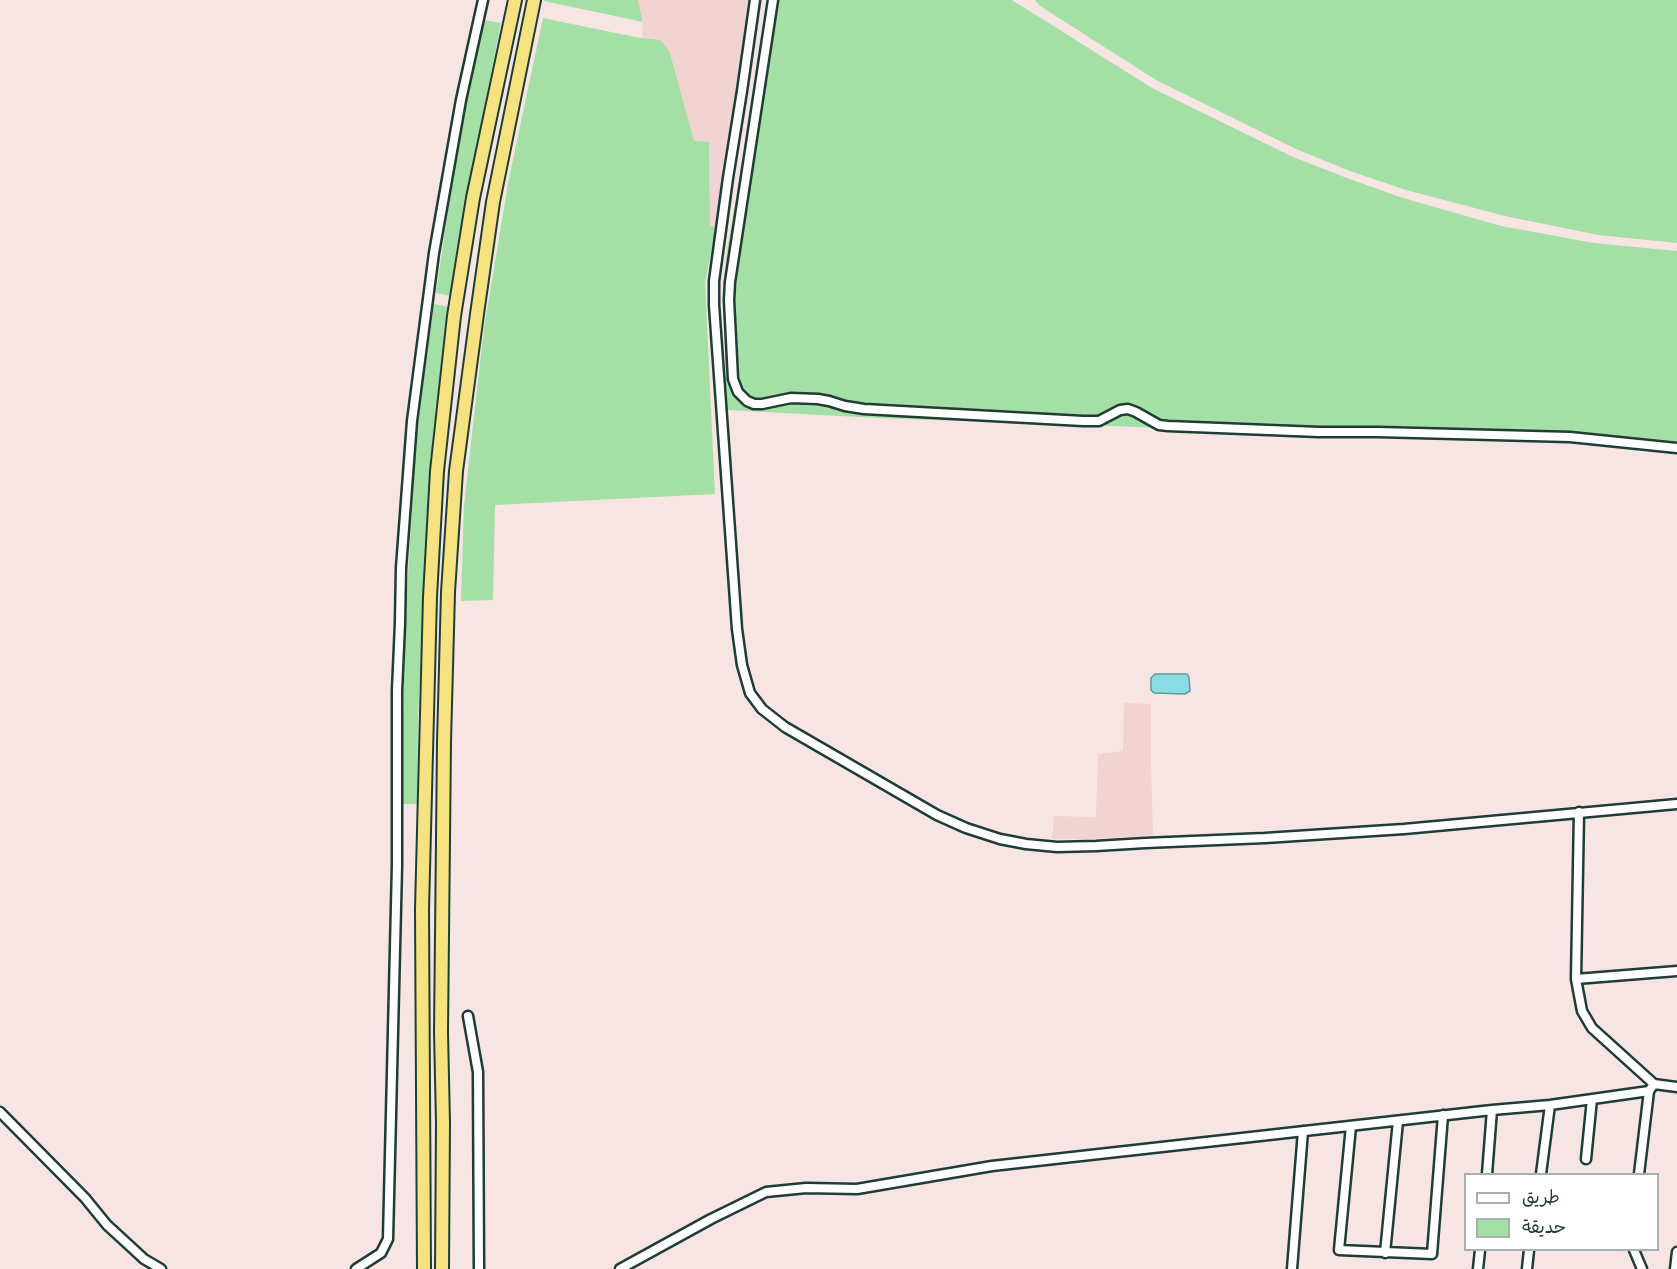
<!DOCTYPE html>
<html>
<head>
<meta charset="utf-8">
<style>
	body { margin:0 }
	#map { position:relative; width:1677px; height:1269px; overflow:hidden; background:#f7e5e4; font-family:Delius,"Playpen Sans Arabic",sans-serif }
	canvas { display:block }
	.legend { position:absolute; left:1464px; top:1173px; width:195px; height:78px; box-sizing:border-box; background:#fff; border:2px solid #a5b1ae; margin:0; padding:8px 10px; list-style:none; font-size:18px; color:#1f3d34 }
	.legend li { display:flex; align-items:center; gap:12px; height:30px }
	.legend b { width:30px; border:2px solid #a5b1ae }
</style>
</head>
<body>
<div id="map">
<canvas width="1677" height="1269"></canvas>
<ul class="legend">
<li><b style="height:8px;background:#fff"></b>طريق</li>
<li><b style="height:16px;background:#a4dfa5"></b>حديقة</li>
</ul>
</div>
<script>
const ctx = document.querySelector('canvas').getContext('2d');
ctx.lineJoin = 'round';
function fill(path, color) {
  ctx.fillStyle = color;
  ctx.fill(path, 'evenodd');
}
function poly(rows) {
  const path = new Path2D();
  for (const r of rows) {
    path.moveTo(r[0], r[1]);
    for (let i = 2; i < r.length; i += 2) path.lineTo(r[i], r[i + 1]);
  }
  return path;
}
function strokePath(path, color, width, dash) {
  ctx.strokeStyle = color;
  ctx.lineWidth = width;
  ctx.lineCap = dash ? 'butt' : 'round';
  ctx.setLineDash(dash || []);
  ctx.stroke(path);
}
fill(poly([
	[638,0,752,0,726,179,716,227,710,226,709,142,694,142,670,53,661,40,642,37,643,22],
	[1124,703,1151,704,1151,764,1153,835,1094,839,1052,839,1054,816,1096,817,1098,754,1123,751]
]), '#f1d3d1');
fill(poly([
	[544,0,638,0,643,22,544,1],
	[770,0,1012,0,1152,88,1293,157,1347,178,1403,198,1501,226,1594,243,1677,251,1677,452,1572,442,878,418,727,410,723,297,724,277,727,251],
	[1035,0,1677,0,1677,243,1598,235,1505,216,1406,190,1350,171,1296,149,1156,80,1040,6],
	[543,18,635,37,661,40,670,53,694,141,709,142,710,226,716,227,705,283,715,494,495,505,493,600,461,601,464,505,484,328,509,178],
	[484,20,501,23,472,170,451,296,436,293,458,143,471,75],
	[434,304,449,307,431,478,425,550,418,719,417,804,402,804,404,648,414,470,420,407]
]), '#a4dfa5');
const water = poly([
	[1155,674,1187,674,1189,677,1190,691,1185,694,1154,693,1151,690,1151,678,1155,674]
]);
fill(water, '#8bdce3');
strokePath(water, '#609c9d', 1.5);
const minor = poly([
	[755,0,742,91,728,178,714,281,714,305,737,629,742,665,750,693,762,709,785,727,937,815,966,828,1000,839,1026,844,1057,847,1096,846,1145,843,1265,838,1404,829,1677,804],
	[773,0,730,282,729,300,733,379,738,392,747,401,754,404,762,404,791,398,818,399,829,401,845,406,864,409,1083,421,1099,421,1120,410,1128,409,1136,412,1159,425,1168,426,1319,432,1378,432,1570,437,1677,448],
	[1579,812,1576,979,1582,1011,1592,1028,1654,1084],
	[1576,979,1677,971],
	[468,1016,478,1072,479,1269],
	[0,1112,85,1198,107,1225,131,1247,144,1259,161,1269],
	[1351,1126,1339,1250,1432,1254,1443,1115],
	[1586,1159,1592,1099],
	[1487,1174,1492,1110],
	[1541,1174,1550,1105],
	[1639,1174,1649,1091,1654,1084,1677,1087],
	[1634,1250,1642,1269],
	[1385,1253,1398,1121],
	[356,1269,381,1253,388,1239,397,865,397,691,400,623,401,568,412,421,434,253,461,100,483,0],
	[620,1269,711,1219,766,1192,806,1188,857,1189,992,1166,1492,1110,1550,1105,1649,1091],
	[1292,1269,1303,1131],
	[1478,1269,1480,1250],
	[1527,1269,1529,1250],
	[1675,1269,1677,1252]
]);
const highway = poly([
	[424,1269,422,909,430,597,437,471,454,316,473,198,515,0],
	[442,1269,443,1123,441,1032,444,742,448,592,456,471,477,314,493,202,534,0]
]);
strokePath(minor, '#1f3d34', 13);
strokePath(highway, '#1f3d34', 16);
strokePath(minor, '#fff', 8);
strokePath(highway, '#f7e281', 12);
</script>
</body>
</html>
